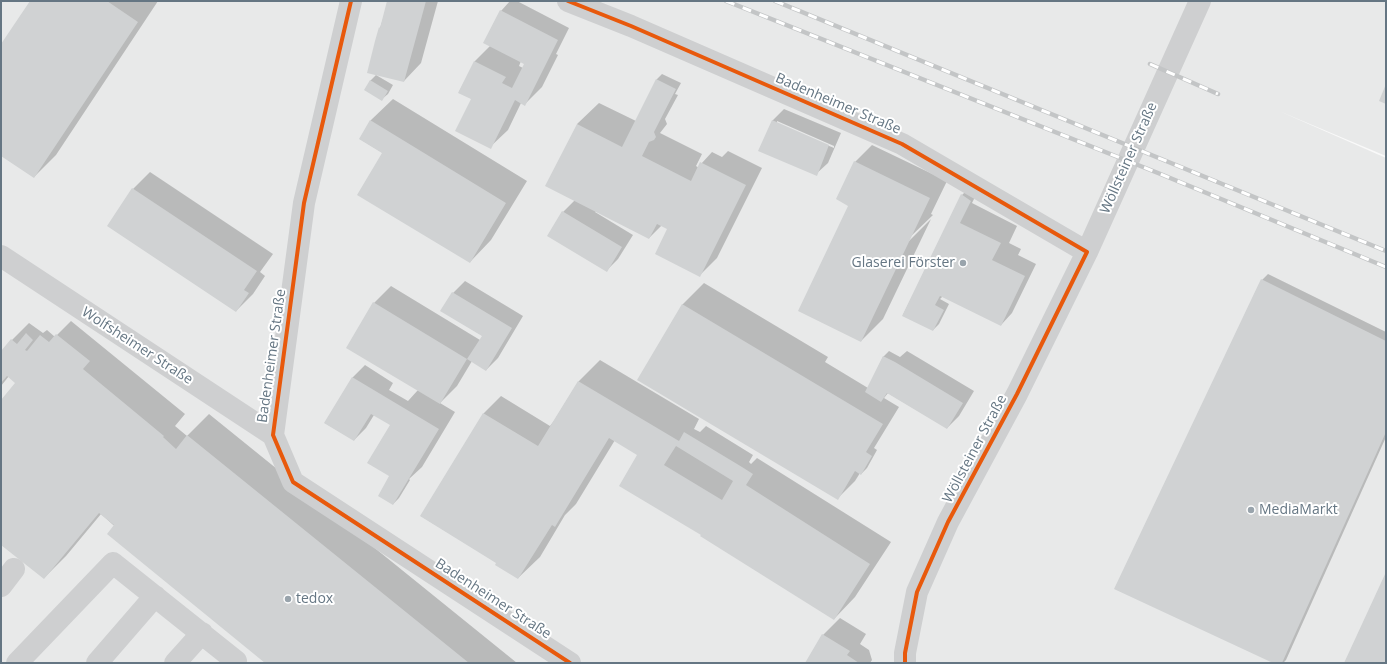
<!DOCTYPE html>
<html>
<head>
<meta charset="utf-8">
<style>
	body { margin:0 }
	#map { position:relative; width:1387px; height:664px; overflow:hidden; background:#f9f9f9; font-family:"Open Sans",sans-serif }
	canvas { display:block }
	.frame { position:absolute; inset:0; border:2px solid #657683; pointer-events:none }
</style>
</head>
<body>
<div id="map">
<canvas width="1387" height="664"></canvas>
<div class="frame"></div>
</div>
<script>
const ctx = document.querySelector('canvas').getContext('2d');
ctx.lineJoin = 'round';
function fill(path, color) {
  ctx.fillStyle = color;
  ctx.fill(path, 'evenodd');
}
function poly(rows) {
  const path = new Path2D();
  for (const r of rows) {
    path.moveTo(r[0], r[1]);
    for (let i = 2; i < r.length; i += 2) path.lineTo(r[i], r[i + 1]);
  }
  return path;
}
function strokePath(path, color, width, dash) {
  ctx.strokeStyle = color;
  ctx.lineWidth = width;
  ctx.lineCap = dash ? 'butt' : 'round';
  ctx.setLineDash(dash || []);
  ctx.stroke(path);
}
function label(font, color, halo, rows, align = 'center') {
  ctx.font = font + ' "Open Sans",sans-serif';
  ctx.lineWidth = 4;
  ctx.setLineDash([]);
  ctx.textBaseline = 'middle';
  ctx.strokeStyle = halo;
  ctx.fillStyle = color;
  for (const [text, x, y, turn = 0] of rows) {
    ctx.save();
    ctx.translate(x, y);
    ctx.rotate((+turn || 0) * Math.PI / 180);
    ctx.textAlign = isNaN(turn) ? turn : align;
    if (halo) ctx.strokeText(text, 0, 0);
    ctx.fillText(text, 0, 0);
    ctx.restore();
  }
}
fill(poly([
	[1,1,1386,1,1386,156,1279,111,1386,158,1386,663,1,663]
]), '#e8e9e9');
fill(poly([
	[31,1,158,1,56,155,34,177,1,155,1,46],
	[389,1,438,1,421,63,404,81,380,28],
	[510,1,517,1,569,28,556,54,558,55,542,87,525,104,521,103,508,130,490,147,472,99,459,92,475,61,491,45,501,11],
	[521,61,525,64,523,68,519,66],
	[662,74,681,83,675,94,678,95,665,119,667,124,660,133,702,154,696,166,699,168,701,164,712,152,722,157,728,151,762,168,717,258,700,275,668,229,662,225,649,238,596,211,595,212,633,235,618,259,607,270,563,212,575,200,577,124,599,103,636,121,657,79],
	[376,75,393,85,388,94,382,99,370,81],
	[393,99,527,181,491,240,470,262,383,153,360,139,371,120],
	[784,109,841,133,828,163,816,174,772,121],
	[777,121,834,146,834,148,777,124],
	[872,145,947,181,931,214,933,215,908,239,909,241,931,219,883,319,861,341,849,206,855,162],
	[150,172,273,254,260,272,265,276,253,294,236,311,133,189],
	[968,189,976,195,972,203,1017,226,1009,243,1021,249,1018,255,1036,264,1012,313,1001,325,943,296,940,299,949,304,939,324,933,330,903,315,962,195],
	[1268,274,1386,332,1386,437,1286,660,1283,663,1276,663,1262,280],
	[465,281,523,316,498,358,486,370,472,361,457,386,440,403,455,412,422,467,409,479,410,480,399,498,393,504,390,477,393,421,374,415,366,428,354,440,325,423,353,377,365,365,393,383,389,390,408,401,418,390,374,303,391,286,480,340,483,336,442,311,453,293],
	[704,283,828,357,825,362,868,388,883,357,889,351,900,357,907,351,974,391,959,416,947,428,888,393,884,398,899,407,874,448,877,450,867,468,861,474,860,473,855,481,838,498,682,305],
	[71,321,185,414,175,426,187,436,209,414,517,663,267,663,101,514,66,556,44,578,1,544,1,402,21,377,9,376,1,386,1,353,12,340,29,323,43,333,47,330,55,337],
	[600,360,699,419,694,429,700,432,706,426,753,455,749,462,751,464,757,458,891,542,855,597,834,619,639,455,615,440,576,504,565,515,540,557,518,578,498,563,421,516,484,413,501,396,550,426,554,421,579,381],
	[840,618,866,634,860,644,869,650,872,660,870,663,806,663,823,635]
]), '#0003');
fill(poly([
	[30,1,107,1,138,22,34,178,1,156,1,44],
	[387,1,426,1,404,82,367,73,375,41,379,27,380,28],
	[500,10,558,40,525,106,515,100,491,149,455,131,471,99,458,93,474,61,506,77,502,83,512,88,524,64,483,43],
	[656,79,676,89,654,132,656,137,654,140,649,142,642,156,691,181,700,162,746,185,700,277,655,254,667,229,657,224,649,239,545,186,577,124,622,147],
	[370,80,388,91,382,101,364,90],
	[1386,84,1386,104,1379,101],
	[370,120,506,203,470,263,357,195,382,153,359,139],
	[772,120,829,145,817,176,758,151],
	[854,161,930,198,861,342,798,311,848,206,836,199],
	[132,188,257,271,244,290,249,293,236,312,107,226],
	[961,194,971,201,960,223,1001,243,992,260,1025,276,1001,326,940,296,935,305,944,310,933,331,902,316],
	[562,211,622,247,607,272,547,236],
	[1261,279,1386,341,1386,432,1282,663,1273,663,1114,589],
	[452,292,512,328,486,371,467,359,482,336,440,311],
	[373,302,467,359,440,404,346,348],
	[682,304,883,424,866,452,872,456,861,475,855,471,838,500,637,380],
	[26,333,33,340,25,350,27,351,40,335,49,342,56,334,90,361,83,369,164,436,163,437,176,449,187,435,469,663,265,663,107,534,114,525,99,513,44,579,1,545,1,400,15,383,7,376,1,383,1,351,11,339,17,344],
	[883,356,895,362,963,403,947,429,887,393,881,402,865,392],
	[352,377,439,429,393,505,378,496,389,476,367,463,390,425,371,414,354,441,324,423],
	[578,381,679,441,684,432,742,467,753,474,746,485,870,564,834,620,700,536,701,535,619,486,637,455,609,438,555,527,552,525,518,579,495,565,496,563,420,516,483,413,538,446],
	[676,446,733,481,722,500,664,465],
	[1386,572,1386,663,1344,663],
	[822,634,850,651,847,655,859,663,805,663]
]), '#d0d2d3');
strokePath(poly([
	[351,1,304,203,273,435,293,482,570,663],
	[568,1,631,26,902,144,1087,252],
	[1,256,273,435],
	[1,586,14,569],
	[17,663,113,563,236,661,234,663],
	[97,663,155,596],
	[175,663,202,633],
	[905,663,905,653,917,592,948,522,1017,394,1087,252,1200,1]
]), '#cecfd0', 22);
const rail = poly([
	[726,1,1158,173,1386,267],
	[775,1,1386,251],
	[1150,64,1218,94]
]);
strokePath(rail, '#c3c5c6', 4.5);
strokePath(rail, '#fff', 3, [9]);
strokePath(poly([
	[351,1,304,203,273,435,293,482,570,663],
	[568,1,631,26,902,144,1087,252,1017,394,948,522,917,592,905,653,905,663]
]), '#e8590c', 4);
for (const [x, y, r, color] of [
	[963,263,4,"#99a4ac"],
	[1251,510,4,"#99a4ac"],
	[288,599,4,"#99a4ac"]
]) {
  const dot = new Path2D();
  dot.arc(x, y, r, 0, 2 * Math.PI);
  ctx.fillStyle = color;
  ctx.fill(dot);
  strokePath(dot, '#fff', 1.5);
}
label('14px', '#657683', '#fff', [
	["Badenheimer Straße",838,104,23],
	["Wöllsteiner Straße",1129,158,-66],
	["Wolfsheimer Straße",137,346,33],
	["Badenheimer Straße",272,356,-82],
	["Wöllsteiner Straße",975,449,-62],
	["Badenheimer Straße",493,599,33]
]);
label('14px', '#657683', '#fff', [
	["Glaserei Förster",955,263,"right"],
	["MediaMarkt",1259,510],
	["tedox",296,599]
], 'left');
</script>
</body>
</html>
